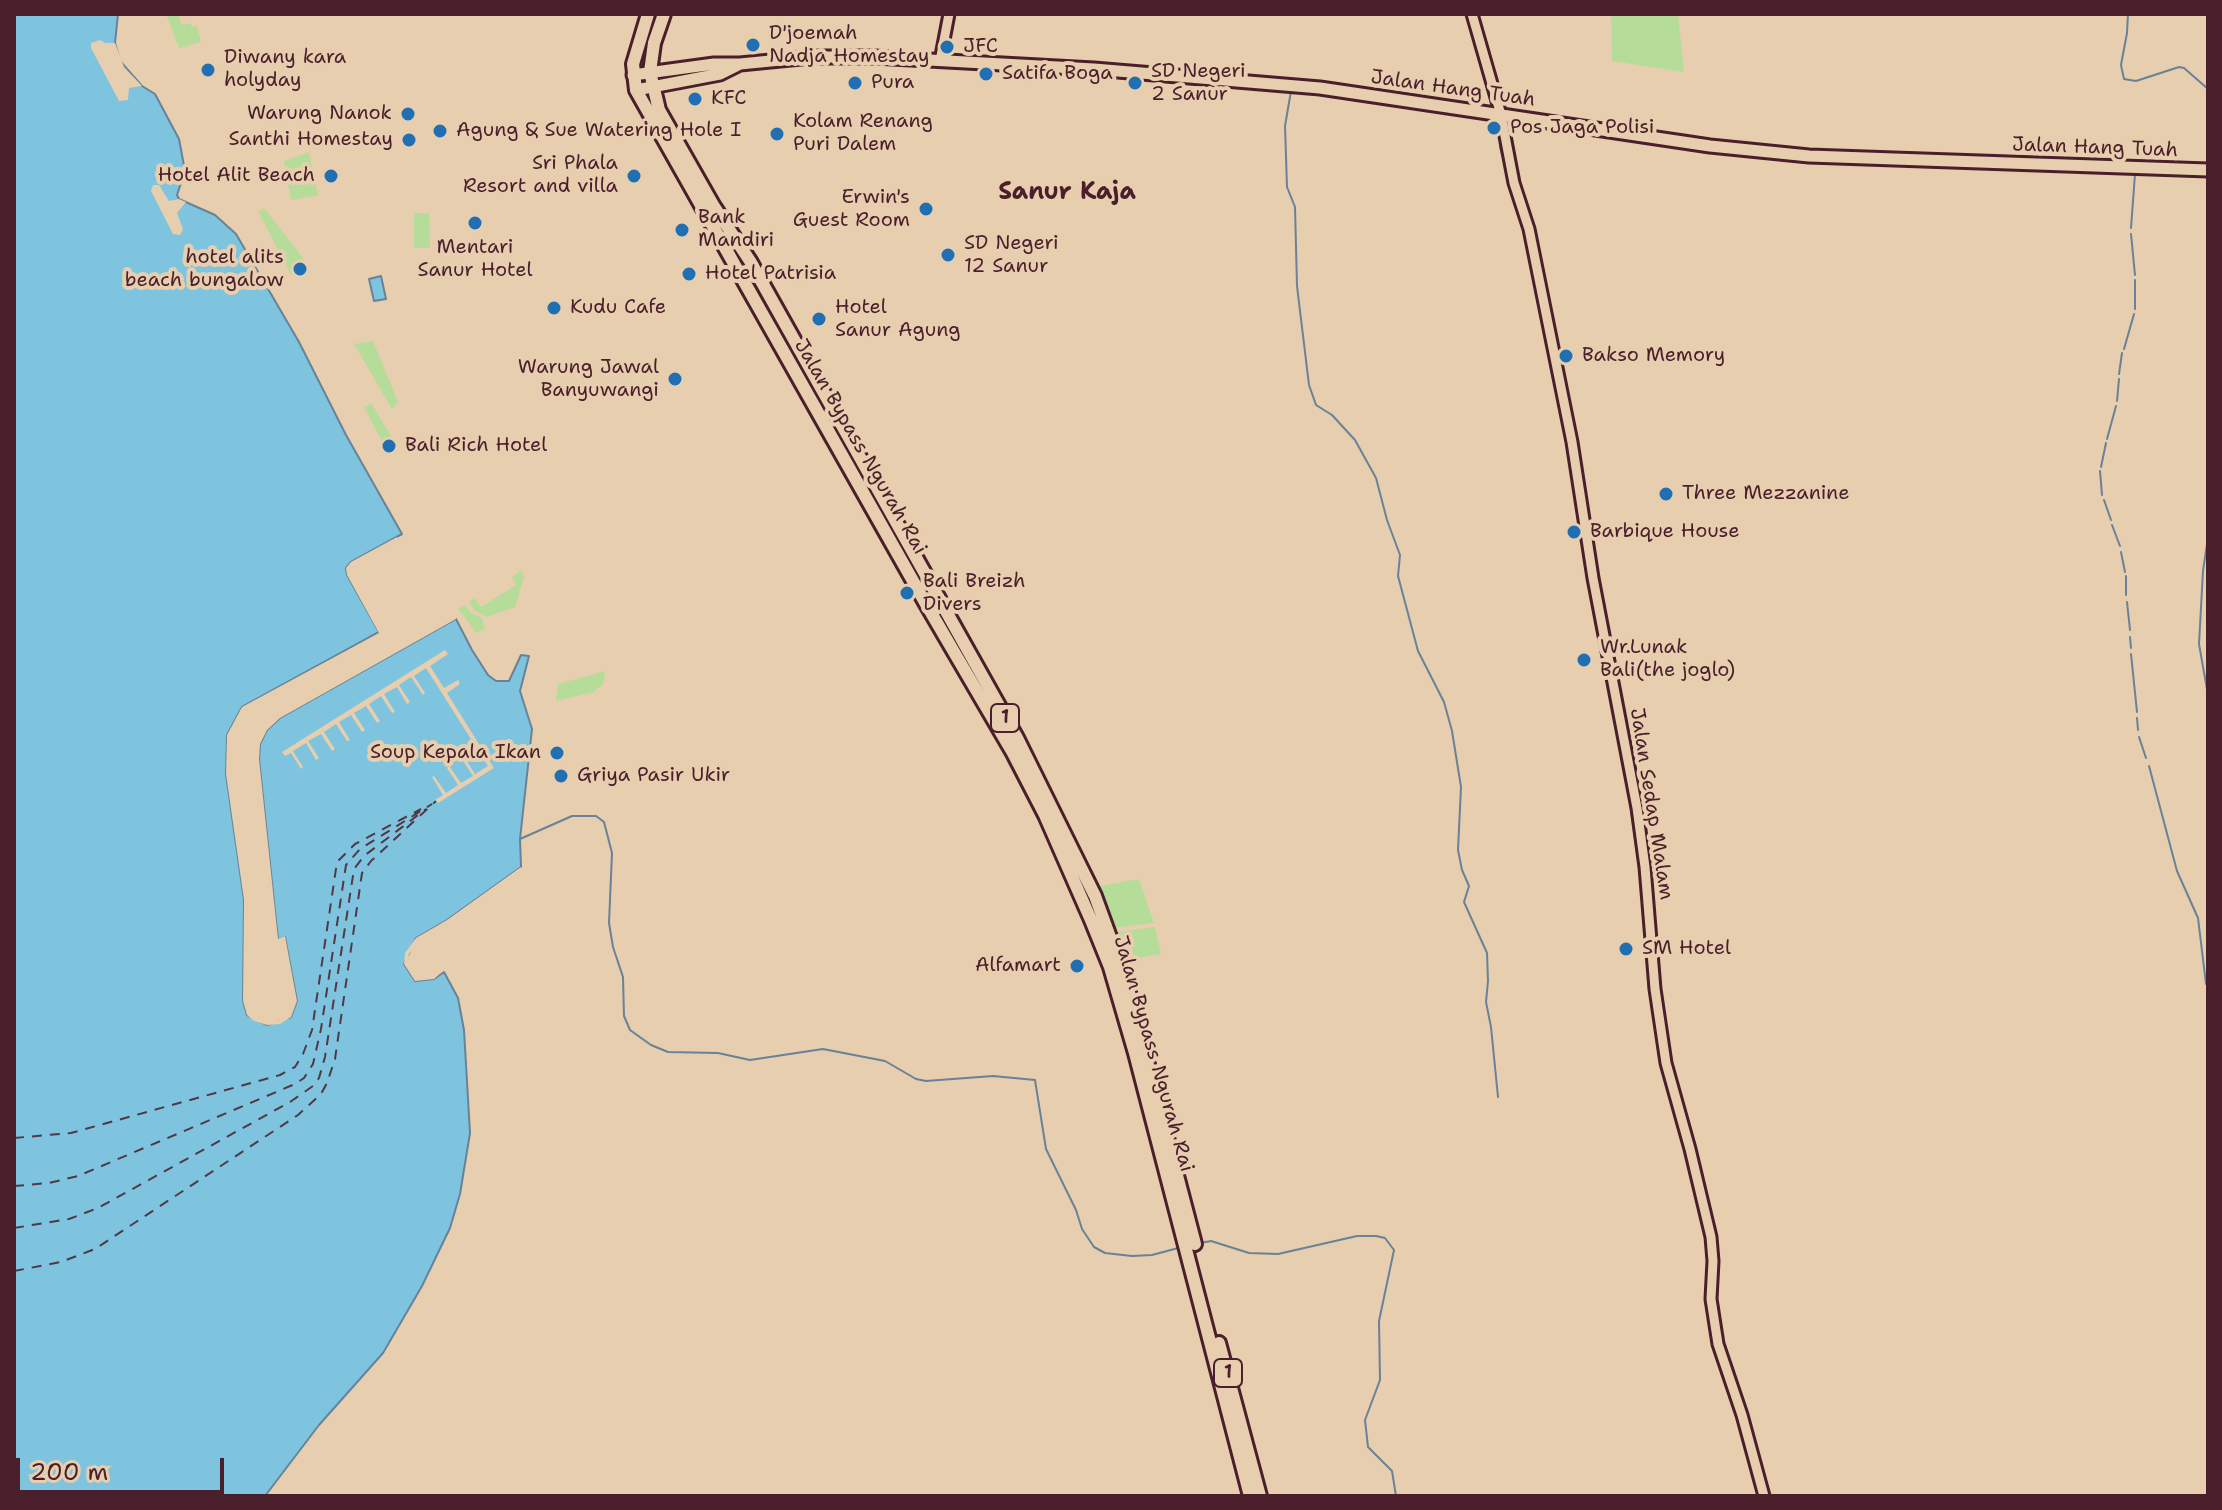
<!DOCTYPE html>
<html>
<head>
<meta charset="utf-8">
<style>
	body { margin:0 }
	#map { position:relative; width:2222px; height:1510px; overflow:hidden; background:#e6ceae; font-family:"Shantell Sans",sans-serif }
	canvas { display:block }
	.frame { position:absolute; inset:0; border:16px solid #4a1f2b; pointer-events:none }
	.scale { position:absolute; left:16px; top:1458px; width:208px; height:36px; box-sizing:border-box; border:4px solid #4a1f2b; border-top:0; padding-left:10px; font-size:24px; line-height:28px; white-space:nowrap; color:#4a1f2b; -webkit-text-stroke:6px #e6ceae; paint-order:stroke }
</style>
</head>
<body>
<div id="map">
<canvas width="2222" height="1510"></canvas>
<div class="frame"></div>
<div class="scale">200 m</div>
</div>
<script>
const ctx = document.querySelector('canvas').getContext('2d');
ctx.lineJoin = 'round';
function fill(path, color) {
  ctx.fillStyle = color;
  ctx.fill(path, 'evenodd');
}
function poly(rows) {
  const path = new Path2D();
  for (const r of rows) {
    path.moveTo(r[0], r[1]);
    for (let i = 2; i < r.length; i += 2) path.lineTo(r[i], r[i + 1]);
  }
  return path;
}
function strokePath(path, color, width, dash) {
  ctx.strokeStyle = color;
  ctx.lineWidth = width;
  ctx.lineCap = dash ? 'butt' : 'round';
  ctx.setLineDash(dash || []);
  ctx.stroke(path);
}
function label(font, color, halo, rows, align = 'center') {
  ctx.font = font + ' "Shantell Sans",sans-serif';
  ctx.lineWidth = 8;
  ctx.setLineDash([]);
  ctx.textBaseline = 'middle';
  ctx.strokeStyle = halo;
  ctx.fillStyle = color;
  for (const [text, x, y, turn = 0] of rows) {
    ctx.save();
    ctx.translate(x, y);
    ctx.rotate((+turn || 0) * Math.PI / 180);
    ctx.textAlign = isNaN(turn) ? turn : align;
    if (halo) ctx.strokeText(text, 0, 0);
    ctx.fillText(text, 0, 0);
    ctx.restore();
  }
}
fill(poly([
	[166,14,178,14,182,25,190,23,192,27,197,26,201,42,179,48],
	[1611,14,1678,14,1684,72,1612,61],
	[309,152,318,195,291,200,284,161],
	[264,208,303,258,303,269,291,275,258,211],
	[414,213,429,213,430,248,414,248],
	[373,341,398,402,392,409,354,344],
	[371,403,392,438,383,443,364,407],
	[521,570,524,577,515,607,487,617,474,610,469,602,475,598,481,607,516,585,512,577],
	[465,605,471,613,482,618,485,629,476,633,458,608],
	[605,671,604,683,594,692,556,701,558,684],
	[1139,879,1154,923,1111,928,1095,887],
	[1155,927,1161,954,1120,961,1110,933]
]), '#b5dd99');
const water = poly([
	[14,14,118,14,115,43,120,61,142,86,155,94,179,139,185,171,177,195,179,199,215,215,236,234,299,342,346,435,402,534,351,562,346,568,347,575,379,632,242,707,227,735,226,774,244,900,243,1001,247,1015,267,1025,291,1017,297,1001,285,937,278,940,259,759,260,744,267,730,280,718,456,619,472,650,488,675,496,681,509,681,521,655,529,656,520,691,532,729,520,839,521,867,447,920,416,938,404,964,415,981,434,979,444,972,458,998,464,1030,470,1133,460,1194,450,1228,422,1286,383,1353,319,1425,265,1496,14,1496,14,14],
	[381,276,386,299,374,301,369,279,381,276]
]);
fill(water, '#7ec4df');
strokePath(water, '#698297', 2);
fill(poly([
	[100,40,105,43,115,43,124,67,142,86,129,88,128,100,119,101,91,48,91,43],
	[153,185,159,185,169,201,179,199,186,202,177,213,183,229,180,235,173,234,151,191],
	[397,537,399,541,350,569,383,631,382,635,245,710,231,736,230,773,248,900,247,1001,250,1012,256,1017,267,1021,279,1020,288,1014,293,1001,282,942,277,944,274,940,255,759,256,742,263,727,278,714,454,615,456,619,280,718,267,730,260,744,259,759,278,939,285,936,297,1001,291,1017,280,1024,267,1025,254,1021,247,1015,243,1001,244,900,226,774,227,735,242,707,379,633,347,575,346,568,351,562],
	[445,650,448,654,430,666,444,688,458,680,460,684,447,693,494,768,438,803,435,800,443,795,432,777,434,776,446,793,458,785,447,768,449,766,461,783,473,776,462,759,464,757,475,774,488,766,426,668,414,676,425,693,423,695,411,677,399,685,410,702,407,704,397,687,384,694,395,712,392,713,381,696,369,704,380,721,377,723,366,706,354,713,365,730,362,732,351,715,339,722,350,740,347,741,336,724,324,732,335,749,332,751,321,734,308,741,319,758,316,760,306,743,293,751,303,767,301,769,291,753,285,756,282,752],
	[521,867,521,872,450,923,419,941,409,954,408,963,418,977,432,976,446,968,434,979,415,981,404,964,405,953,416,938,447,920]
]), '#e6ceae');
strokePath(poly([
	[2128,14,2127,33,2121,65,2124,79,2136,81,2179,67,2184,68,2208,89],
	[935,55,941,31],
	[1243,76,1265,78],
	[1291,91,1285,126,1287,187,1295,207,1297,286,1309,385,1316,405,1332,415,1355,440,1376,478,1387,520,1400,555,1398,576,1418,651,1444,702,1452,731,1461,787,1458,850,1462,870,1469,886,1464,902,1487,953,1488,981,1486,1002,1491,1027,1498,1097],
	[1499,127,1500,147,1512,190],
	[1524,227,1572,472],
	[2131,228,2135,174],
	[2131,234,2135,275],
	[2135,280,2135,309],
	[2124,349,2134,314],
	[2119,374,2122,353],
	[2117,401,2119,379],
	[2107,439,2116,406],
	[2101,467,2106,443],
	[2100,471,2102,495],
	[2104,500,2111,520],
	[2112,525,2120,546],
	[2208,537,2203,571,2199,644,2208,695],
	[1583,541,1592,594],
	[2121,552,2125,572],
	[2126,576,2126,595],
	[2127,602,2130,630],
	[2130,637,2131,648],
	[2131,654,2137,712],
	[1609,687,1627,781,1643,897],
	[2137,718,2138,730],
	[2139,737,2146,758],
	[2149,766,2177,871,2198,918,2206,984],
	[520,839,572,816,596,816,604,822,612,853,609,923,613,947,623,977,624,1016,630,1030,651,1045,668,1052,718,1053,750,1060,823,1049,885,1061,916,1079,926,1081,993,1076,1035,1080,1046,1149,1076,1210,1082,1229,1094,1247,1105,1253,1132,1256,1152,1255,1182,1247],
	[1644,916,1649,990,1661,1064,1684,1146],
	[1686,1153,1691,1172],
	[1695,1190,1705,1232],
	[1706,1240,1708,1250],
	[1200,1243,1211,1241,1249,1253,1278,1254,1357,1236,1376,1236,1385,1238,1394,1250,1379,1321,1380,1380,1365,1420,1368,1447,1392,1471,1396,1496],
	[1708,1257,1706,1300,1710,1331,1745,1444],
	[1747,1451,1758,1496]
]), '#698297', 2);
strokePath(poly([
	[14,1138,71,1133,280,1075,295,1067,303,1054,312,1030,337,862,355,844,421,809],
	[14,1186,49,1183,78,1176,295,1084,304,1078,313,1064,321,1029,346,865,360,849,432,804],
	[14,1228,69,1219,98,1208,290,1102,313,1086,319,1078,325,1057,354,869,364,856,426,809],
	[14,1271,61,1262,95,1249,298,1115,321,1094,327,1083,335,1059,362,873,371,861,436,801]
]), '#523846', 2, [10, 8]);
const tertiary = poly([
	[1472,14,1501,115,1514,183,1529,229,1572,442,1593,578,1637,808,1645,867,1655,989,1666,1063,1690,1149,1711,1237,1713,1261,1711,1299,1718,1344,1742,1415,1764,1496],
	[940,61,949,14]
]);
const secondary = poly([
	[633,75,714,64,740,64,811,57,874,57,1094,69,1320,88,1710,146,1809,156,2208,170],
	[636,90,720,74,740,64]
]);
const trunk = poly([
	[648,14,633,64,636,90,926,604,1013,753,1045,815,1091,920,1110,967,1135,1053,1250,1496],
	[664,14,654,43,650,72,659,110,713,205,750,261,1017,738,1095,896,1126,981,1195,1244],
	[1219,1343,1260,1496]
]);
strokePath(tertiary, '#4a1f2b', 15);
strokePath(secondary, '#4a1f2b', 17);
strokePath(trunk, '#4a1f2b', 18);
strokePath(tertiary, '#e6ceae', 9);
strokePath(secondary, '#e6ceae', 11);
strokePath(trunk, '#e6ceae', 12);
for (const [x, y, r, color] of [
	[753,45,8,"#1f6fb2"],
	[947,47,8,"#1f6fb2"],
	[208,70,8,"#1f6fb2"],
	[986,74,8,"#1f6fb2"],
	[855,83,8,"#1f6fb2"],
	[1135,83,8,"#1f6fb2"],
	[695,99,8,"#1f6fb2"],
	[408,114,8,"#1f6fb2"],
	[1494,128,8,"#1f6fb2"],
	[440,131,8,"#1f6fb2"],
	[777,134,8,"#1f6fb2"],
	[409,140,8,"#1f6fb2"],
	[331,176,8,"#1f6fb2"],
	[634,176,8,"#1f6fb2"],
	[926,209,8,"#1f6fb2"],
	[475,223,8,"#1f6fb2"],
	[682,230,8,"#1f6fb2"],
	[948,255,8,"#1f6fb2"],
	[300,269,8,"#1f6fb2"],
	[689,274,8,"#1f6fb2"],
	[554,308,8,"#1f6fb2"],
	[819,319,8,"#1f6fb2"],
	[1566,356,8,"#1f6fb2"],
	[675,379,8,"#1f6fb2"],
	[389,446,8,"#1f6fb2"],
	[1666,494,8,"#1f6fb2"],
	[1574,532,8,"#1f6fb2"],
	[907,593,8,"#1f6fb2"],
	[1584,660,8,"#1f6fb2"],
	[557,753,8,"#1f6fb2"],
	[561,776,8,"#1f6fb2"],
	[1626,949,8,"#1f6fb2"],
	[1077,966,8,"#1f6fb2"]
]) {
  const dot = new Path2D();
  dot.arc(x, y, r, 0, 2 * Math.PI);
  ctx.fillStyle = color;
  ctx.fill(dot);
  strokePath(dot, '#e6ceae', 3);
}
for (const [x, y, w] of [
	[1005,718,28],
	[1228,1373,28]
]) {
  const box = new Path2D();
  box.roundRect(x - w / 2, y - 14, w, 28, 6);
  ctx.fillStyle = '#e6ceae';
  ctx.fill(box);
  strokePath(box, '#4a1f2b', 2);
}
label('bold 18px', '#4a1f2b', null, [
	["1",1005,718],
	["1",1228,1373]
]);
label('20px', '#4a1f2b', '#e6ceae', [
	["D'joemah",769,34],
	["Nadja Homestay",769,57],
	["JFC",963,47],
	["Diwany kara",224,58],
	["holyday",224,81],
	["SD Negeri",1151,72],
	["2 Sanur",1151,95],
	["Satifa Boga",1002,74],
	["Pura",871,83],
	["KFC",711,99],
	["Warung Nanok",392,114,"right"],
	["Kolam Renang",793,122],
	["Puri Dalem",793,145],
	["Pos Jaga Polisi",1510,128],
	["Agung & Sue Watering Hole I",456,131],
	["Santhi Homestay",393,140,"right"],
	["Sri Phala",618,164,"right"],
	["Resort and villa",618,187,"right"],
	["Hotel Alit Beach",315,176,"right"],
	["Erwin's",910,198,"right"],
	["Guest Room",910,221,"right"],
	["Bank",698,218],
	["Mandiri",698,241],
	["SD Negeri",964,244],
	["12 Sanur",964,267],
	["Mentari",475,248,"center"],
	["Sanur Hotel",475,271,"center"],
	["hotel alits",284,258,"right"],
	["beach bungalow",284,281,"right"],
	["Hotel Patrisia",705,274],
	["Kudu Cafe",570,308],
	["Hotel",835,308],
	["Sanur Agung",835,331],
	["Bakso Memory",1582,356],
	["Warung Jawal",659,368,"right"],
	["Banyuwangi",659,391,"right"],
	["Bali Rich Hotel",405,446],
	["Three Mezzanine",1682,494],
	["Barbique House",1590,532],
	["Bali Breizh",923,582],
	["Divers",923,605],
	["Wr.Lunak",1600,648],
	["Bali(the joglo)",1600,671],
	["Soup Kepala Ikan",541,753,"right"],
	["Griya Pasir Ukir",577,776],
	["SM Hotel",1642,949],
	["Alfamart",1061,966,"right"]
], 'left');
label('20px', '#4a1f2b', '#e6ceae', [
	["Jalan Hang Tuah",1453,89,8],
	["Jalan Hang Tuah",2095,148,2],
	["Jalan Bypass Ngurah Rai",860,447,60],
	["Jalan Sedap Malam",1651,804,81],
	["Jalan Bypass Ngurah Rai",1153,1054,74]
]);
label('bold 24px', '#4a1f2b', '#e6ceae', [
	["Sanur Kaja",1067,193]
]);
</script>
</body>
</html>
